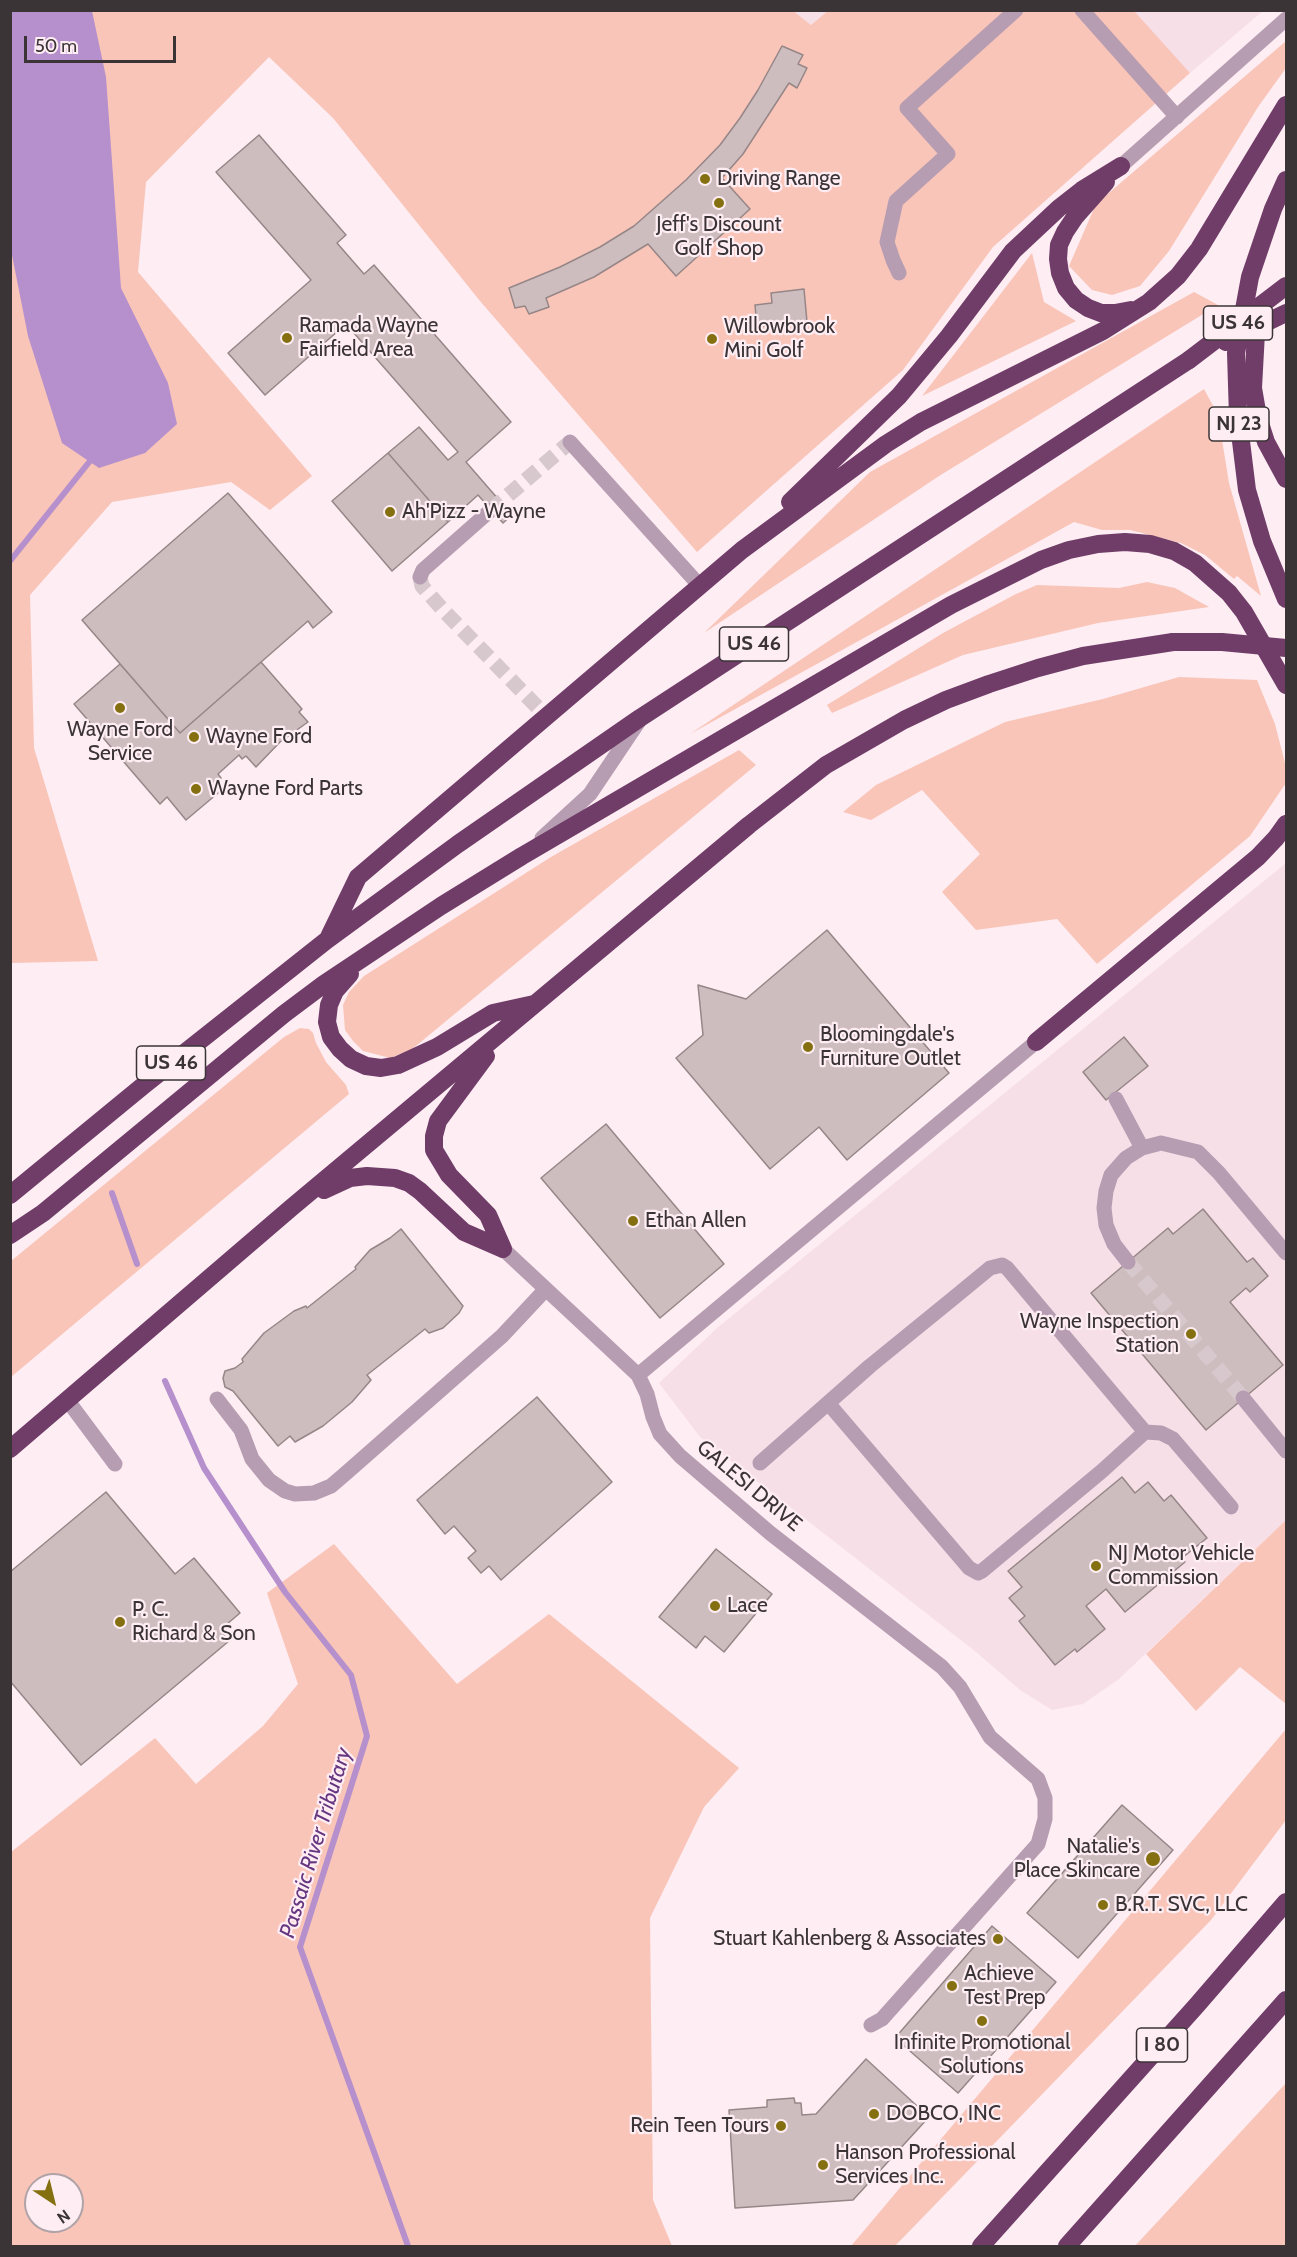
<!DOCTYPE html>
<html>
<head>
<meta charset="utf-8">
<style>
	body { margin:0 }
	#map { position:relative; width:1297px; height:2257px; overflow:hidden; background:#feedf3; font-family:Cabin,sans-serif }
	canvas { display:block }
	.frame { position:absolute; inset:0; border:12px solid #3b3437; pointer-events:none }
	.north { position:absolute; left:24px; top:2173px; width:60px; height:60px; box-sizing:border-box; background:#feedf3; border:2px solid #b0a3a8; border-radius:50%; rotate:145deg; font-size:16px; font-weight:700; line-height:24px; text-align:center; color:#3b3437 }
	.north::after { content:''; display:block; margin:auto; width:21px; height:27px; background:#847010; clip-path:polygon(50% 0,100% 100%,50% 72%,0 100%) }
	.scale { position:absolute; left:24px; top:36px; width:152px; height:27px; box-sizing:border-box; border:3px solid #3b3437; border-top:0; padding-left:8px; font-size:18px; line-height:21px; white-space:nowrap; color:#3b3437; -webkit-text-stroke:4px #feedf3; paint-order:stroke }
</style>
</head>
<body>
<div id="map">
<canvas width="1297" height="2257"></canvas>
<div class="frame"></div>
<div class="north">N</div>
<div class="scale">50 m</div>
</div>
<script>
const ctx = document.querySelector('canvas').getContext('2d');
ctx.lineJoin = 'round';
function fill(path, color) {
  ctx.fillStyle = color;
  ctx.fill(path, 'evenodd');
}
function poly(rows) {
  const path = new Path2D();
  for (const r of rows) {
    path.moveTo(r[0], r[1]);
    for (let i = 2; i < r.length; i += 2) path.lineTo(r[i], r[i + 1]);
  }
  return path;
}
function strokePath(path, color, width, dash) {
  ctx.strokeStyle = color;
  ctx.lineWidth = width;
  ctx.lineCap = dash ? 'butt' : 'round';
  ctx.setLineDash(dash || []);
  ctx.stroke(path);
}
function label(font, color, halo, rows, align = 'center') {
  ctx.font = font + ' Cabin,sans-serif';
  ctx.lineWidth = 4.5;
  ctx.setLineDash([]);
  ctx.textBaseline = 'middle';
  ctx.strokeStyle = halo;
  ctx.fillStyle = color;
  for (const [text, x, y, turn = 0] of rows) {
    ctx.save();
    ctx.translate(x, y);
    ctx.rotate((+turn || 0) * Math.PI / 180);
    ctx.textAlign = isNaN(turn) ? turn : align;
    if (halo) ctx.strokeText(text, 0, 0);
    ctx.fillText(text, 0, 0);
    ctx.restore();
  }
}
fill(poly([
	[792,11,829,11,811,25],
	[1130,11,1263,11,1190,73],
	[1286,863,1286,1520,1119,1679,1083,1704,1052,1710,1020,1690,976,1652,700,1437,659,1383,717,1328]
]), '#f7dfe8');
fill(poly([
	[792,10,811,25,829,10,1134,11,1190,73,993,247,903,370,697,552,480,301,333,118,269,57,146,182,138,272,312,476,270,510,231,482,112,502,30,595,34,748,98,961,11,963,10,11],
	[1286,41,1286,68,1258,107,1169,251,1140,286,1112,295,1092,290,1069,266,1096,204],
	[1032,253,1044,302,1076,321,922,396],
	[1194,292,1218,305,939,476,704,633,870,472],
	[1204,389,1218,415,1229,483,1261,596,1237,576,1234,579,1205,555,1181,543,1130,530,1102,530,1074,522,690,734],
	[1147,582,1175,588,1209,607,1098,623,963,655,832,713,827,705,943,633,1016,594,1037,585,1119,588],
	[1179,677,1257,680,1275,724,1286,767,1286,783,1250,836,1097,964,1057,919,976,930,942,892,980,854,922,790,871,820,843,812,876,785,1005,722,1103,699],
	[739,750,756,765,411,1050,390,1058,363,1051,353,1041,345,1030,343,1005,349,992,364,976,551,857],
	[300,1028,309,1029,313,1033,316,1043,326,1062,346,1085,349,1094,11,1377,11,1261,284,1037],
	[1286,1520,1286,1704,1240,1667,1196,1711,1146,1654],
	[334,1544,457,1684,549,1614,739,1768,704,1807,650,1918,653,2200,672,2246,11,2246,11,1852,155,1738,196,1784,263,1726,298,1684,267,1593],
	[36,2185,72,2185,72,2221,36,2221],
	[1286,1729,1286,1820,1211,1920,895,2246,851,2246],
	[1286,2083,1286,2246,1135,2246]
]), '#f9c5b8');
fill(poly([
	[10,11,92,11,106,77,121,288,168,383,177,424,145,453,99,468,62,443,28,336,11,250]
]), '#b590cc');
strokePath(poly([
	[10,561,90,461],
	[112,1193,137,1264],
	[165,1381,204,1468,285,1592,351,1675,367,1736,300,1947,408,2246]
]), '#b590cc', 6);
const building = poly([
	[782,46,803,55,798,64,807,68,797,88,789,83,743,154,722,178,750,209,676,276,648,244,594,277,546,298,549,307,529,314,525,306,515,308,509,288,560,267,600,247,634,226,686,180,720,145,740,118,758,90,782,46],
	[259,135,346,235,337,243,364,274,374,265,511,422,466,462,512,515,503,523,478,495,448,522,388,453,419,427,448,460,458,452,346,324,265,395,228,353,311,280,216,172,259,135],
	[804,289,807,322,757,327,755,305,772,303,771,293,804,289],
	[388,453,448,522,392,571,332,501,388,453],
	[228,493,332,612,313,628,308,621,180,733,82,620,228,493],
	[261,662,302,709,299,712,308,722,280,742,256,767,246,756,242,759,239,755,218,774,221,778,218,782,224,788,186,820,167,797,160,804,74,704,120,664,180,733,261,662],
	[827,930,949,1073,847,1160,819,1127,770,1169,676,1058,703,1035,698,985,746,999,827,930],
	[1124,1037,1148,1066,1106,1100,1083,1072,1124,1037],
	[606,1124,724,1264,660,1318,541,1178,606,1124],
	[1203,1209,1247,1262,1253,1258,1268,1276,1250,1292,1246,1288,1230,1302,1283,1365,1206,1430,1091,1293,1168,1228,1173,1234,1203,1209],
	[401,1229,463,1306,459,1313,443,1328,429,1333,425,1329,367,1375,371,1380,352,1402,323,1426,295,1442,290,1436,278,1446,233,1391,225,1387,223,1378,225,1371,235,1368,243,1362,242,1359,264,1333,294,1311,306,1306,307,1308,356,1269,355,1267,370,1250,390,1238,401,1229],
	[537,1397,612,1482,501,1580,489,1566,481,1573,468,1558,476,1551,454,1526,445,1534,417,1500,537,1397],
	[1122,1477,1135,1493,1148,1482,1164,1501,1171,1495,1207,1538,1182,1558,1185,1562,1125,1612,1106,1589,1086,1606,1105,1629,1077,1652,1075,1649,1055,1665,1019,1621,1025,1616,1009,1598,1022,1587,1008,1571,1122,1477],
	[106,1492,175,1574,194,1558,240,1613,220,1630,229,1641,81,1765,10,1681,10,1572,106,1492],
	[716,1549,772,1594,724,1652,705,1636,696,1648,659,1617,716,1549],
	[1122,1805,1173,1850,1078,1958,1027,1913,1122,1805],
	[992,1926,1056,1982,958,2093,895,2038,992,1926],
	[866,2059,929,2117,853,2200,735,2208,729,2110,767,2107,767,2100,794,2098,795,2103,801,2103,802,2115,816,2114,866,2059]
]);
fill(building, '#cebdbe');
strokePath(building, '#968687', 1.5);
strokePath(poly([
	[491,510,570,442],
	[420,577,422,586,443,610,547,717],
	[1128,1262,1243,1398]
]), '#d7c8cd', 15, [15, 8]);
strokePath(poly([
	[1082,10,1177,117],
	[1121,166,1286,19],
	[899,273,893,260,887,242,896,201,948,154,907,108,1016,10],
	[570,442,700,586],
	[420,577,423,570,491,510],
	[542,838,590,794,639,721],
	[1116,1099,1142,1148],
	[503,1249,638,1375,647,1394,653,1417,660,1434,680,1456,770,1533,942,1667,960,1687,990,1737,1038,1779,1045,1798,1045,1819,1038,1844,882,2019,871,2025],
	[1128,1262,1114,1244,1106,1225,1104,1208,1106,1191,1111,1175,1126,1158,1142,1148,1161,1143,1198,1152,1219,1173,1286,1253],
	[638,1375,1036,1042],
	[1243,1398,1286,1451],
	[217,1399,241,1430,252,1459,269,1480,285,1491,295,1494,314,1493,331,1486,345,1474,502,1336,546,1289],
	[68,1401,115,1464],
	[828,1403,969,1568,978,1573,982,1571,1102,1471,1145,1432],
	[760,1463,870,1366,956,1296,990,1268,1002,1265,1007,1268,1145,1432,1161,1433,1173,1439,1231,1507]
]), '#b79db2', 15);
strokePath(poly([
	[1286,180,1273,209,1250,277,1236,353,1238,417,1247,490,1262,541,1286,599],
	[1106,182,1075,217,1065,232,1059,245,1058,259,1060,273,1066,288,1076,300,1088,308,1101,313,1115,313,1131,310],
	[1257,314,1253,388,1258,417,1266,442,1286,479],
	[790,502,899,396,949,336,1013,251,1059,208,1082,190,1121,166],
	[329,937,358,877,742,550,886,444,921,422,1103,331,1149,302,1178,276,1199,249,1286,105],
	[350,974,335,991,329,1005,327,1022,331,1037,340,1049,351,1059,366,1066,381,1068,398,1065,437,1047,493,1013,534,1004],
	[1036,1042,1258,857,1276,838,1286,824],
	[486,1056,438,1121,434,1136,434,1150,449,1175,488,1215,503,1249],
	[324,1190,350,1178,367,1176,395,1178,409,1183,420,1191,464,1232,503,1249],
	[10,1195,144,1085,327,940,458,844,640,718,1189,360],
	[10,1235,43,1213,284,1014,324,984,441,906,522,856,951,605,1041,560,1069,550,1098,544,1125,542,1150,544,1174,551,1195,563,1229,593,1244,612,1286,685],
	[10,1449,291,1208,749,825,826,765,904,720,946,700,989,684,1038,668,1083,656,1173,642],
	[981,2246,1197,2005,1286,1902],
	[1067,2246,1286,2000]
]), '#703d69', 18);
strokePath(poly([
	[1226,342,1286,313],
	[1189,360,1286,286],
	[1173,642,1222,642,1286,648]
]), '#703d69', 18);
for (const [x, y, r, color] of [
	[705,179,6,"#847010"],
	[719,203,6,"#847010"],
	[287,338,6,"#847010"],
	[712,339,6,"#847010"],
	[390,512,6,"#847010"],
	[120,708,6,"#847010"],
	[194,737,6,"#847010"],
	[196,789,6,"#847010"],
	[808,1047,6,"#847010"],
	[633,1221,6,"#847010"],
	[1191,1334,6,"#847010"],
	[1096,1566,6,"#847010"],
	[715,1606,6,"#847010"],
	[120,1622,6,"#847010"],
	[1153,1859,8,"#847010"],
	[1103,1905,6,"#847010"],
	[998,1939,6,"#847010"],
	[952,1986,6,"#847010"],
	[982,2021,6,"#847010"],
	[874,2114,6,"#847010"],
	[781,2126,6,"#847010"],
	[823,2165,6,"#847010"]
]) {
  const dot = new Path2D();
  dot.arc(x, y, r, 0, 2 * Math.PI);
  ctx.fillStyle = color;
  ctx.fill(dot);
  strokePath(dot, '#feedf3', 2);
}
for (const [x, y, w] of [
	[1238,323,69],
	[1239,424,60],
	[754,644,69],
	[171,1063,69],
	[1162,2045,51]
]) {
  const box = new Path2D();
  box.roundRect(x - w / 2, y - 17, w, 34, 4.5);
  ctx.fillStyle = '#feedf3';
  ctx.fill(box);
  strokePath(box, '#3b3437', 1.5);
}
label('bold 20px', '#3b3437', null, [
	["US 46",1238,323],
	["NJ 23",1239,424],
	["US 46",754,644],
	["US 46",171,1063],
	["I 80",1162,2045]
]);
label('21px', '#3b3437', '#feedf3', [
	["Driving Range",717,179],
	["Jeff's Discount",719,225,"center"],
	["Golf Shop",719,249,"center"],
	["Ramada Wayne",299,326],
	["Fairfield Area",299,350],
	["Willowbrook",724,327],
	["Mini Golf",724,351],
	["Ah'Pizz - Wayne",402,512],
	["Wayne Ford",120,730,"center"],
	["Service",120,754,"center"],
	["Wayne Ford",206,737],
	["Wayne Ford Parts",208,789],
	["Bloomingdale's",820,1035],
	["Furniture Outlet",820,1059],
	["Ethan Allen",645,1221],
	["Wayne Inspection",1179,1322,"right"],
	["Station",1179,1346,"right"],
	["NJ Motor Vehicle",1108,1554],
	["Commission",1108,1578],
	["Lace",727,1606],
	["P. C.",132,1610],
	["Richard & Son",132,1634],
	["Natalie's",1140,1847,"right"],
	["Place Skincare",1140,1871,"right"],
	["B.R.T. SVC, LLC",1115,1905],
	["Stuart Kahlenberg & Associates",986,1939,"right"],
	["Achieve",964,1974],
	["Test Prep",964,1998],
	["Infinite Promotional",982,2043,"center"],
	["Solutions",982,2067,"center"],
	["DOBCO, INC",886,2114],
	["Rein Teen Tours",769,2126,"right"],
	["Hanson Professional",835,2153],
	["Services Inc.",835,2177]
], 'left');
label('21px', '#3b3437', '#feedf3', [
	["GALESI DRIVE",749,1486,40]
]);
label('italic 22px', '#663780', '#feedf3', [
	["Passaic River Tributary",316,1843,-73]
]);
</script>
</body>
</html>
